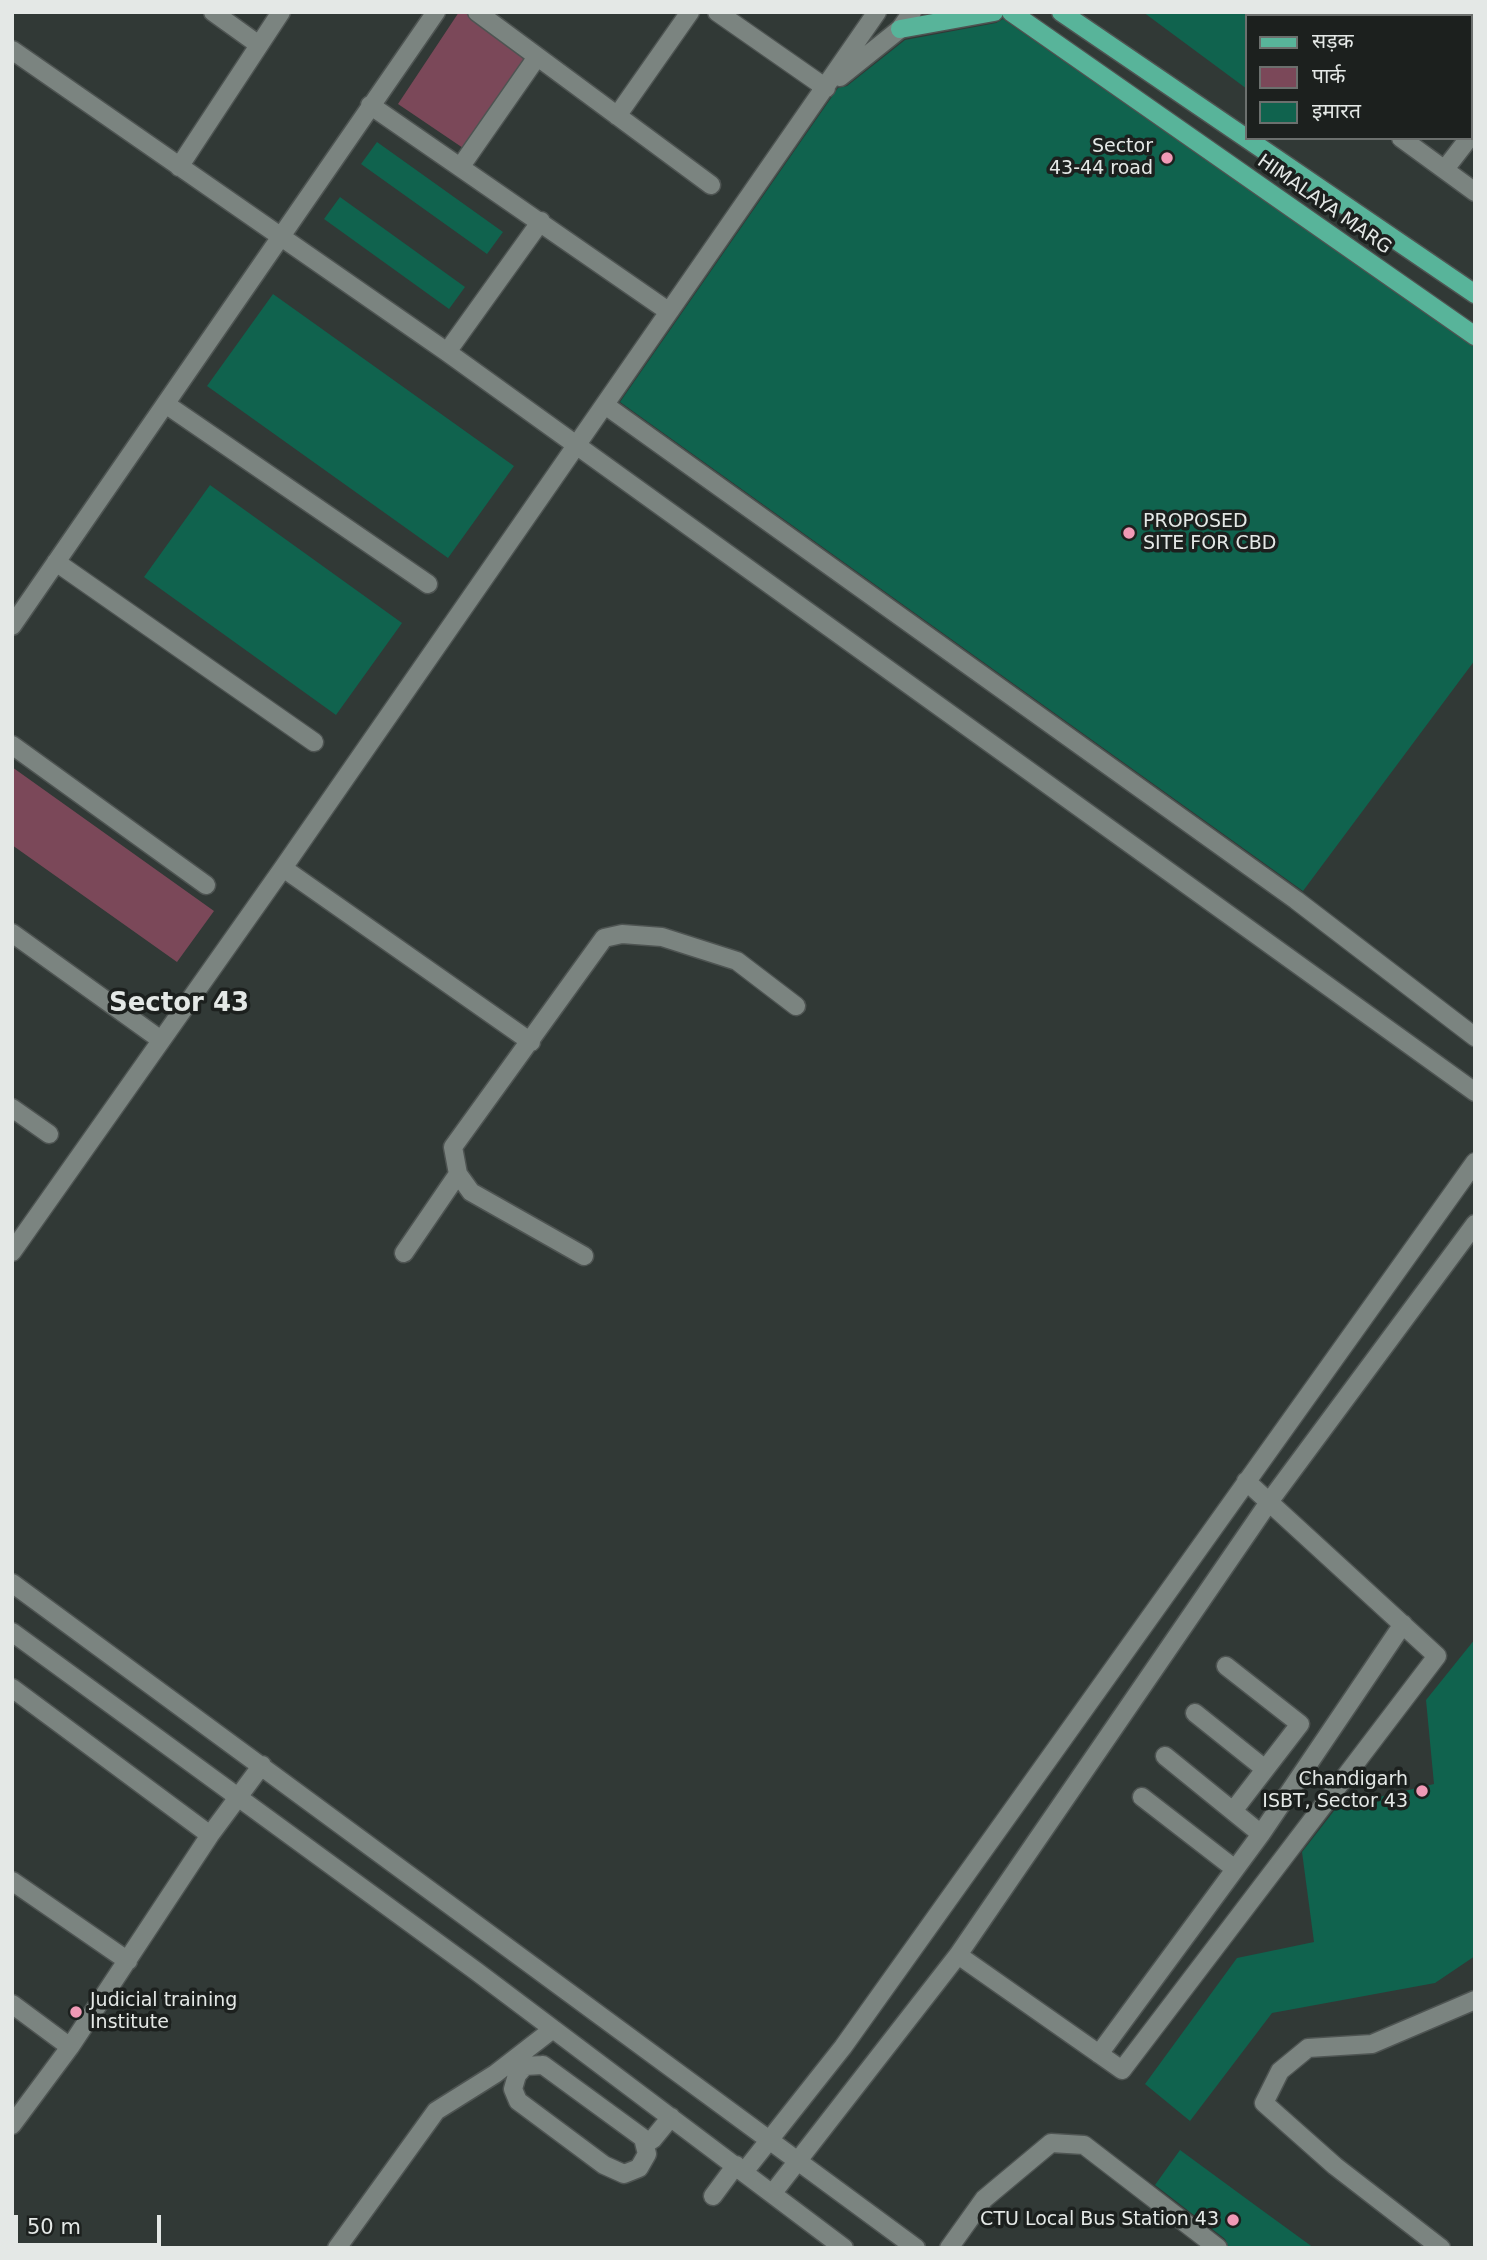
<!DOCTYPE html>
<html>
<head>
<meta charset="utf-8">
<style>
	body { margin:0 }
	#map { position:relative; width:1487px; height:2260px; overflow:hidden; background:#313936; font-family:"DejaVu Sans","Noto Sans Devanagari",sans-serif }
	canvas { display:block }
	.frame { position:absolute; inset:0; border:14px solid #e4e8e6; pointer-events:none }
	.legend { position:absolute; left:1245px; top:14px; width:228px; height:126px; box-sizing:border-box; background:#1c201e; border:2px solid #6c706e; margin:0; padding:9px 12px; list-style:none; font-size:21px; color:#e4e8e6 }
	.legend li { display:flex; align-items:center; gap:14px; height:35px }
	.legend b { width:35px; border:2px solid #6c706e }
	.scale { position:absolute; left:14px; top:2215px; width:147px; height:32px; box-sizing:border-box; border:4px solid #e4e8e6; border-top:0; padding-left:9px; font-size:21px; line-height:24px; white-space:nowrap; color:#e4e8e6; -webkit-text-stroke:5px #1c201e; paint-order:stroke }
</style>
</head>
<body>
<div id="map">
<canvas width="1487" height="2260"></canvas>
<div class="frame"></div>
<ul class="legend">
<li><b style="height:9px;background:#58b49a"></b>सड़क</li>
<li><b style="height:19px;background:#7b4859"></b>पार्क</li>
<li><b style="height:19px;background:#10634e"></b>इमारत</li>
</ul>
<div class="scale">50 m</div>
</div>
<script>
const ctx = document.querySelector('canvas').getContext('2d');
ctx.lineJoin = 'round';
function fill(path, color) {
  ctx.fillStyle = color;
  ctx.fill(path, 'evenodd');
}
function poly(rows) {
  const path = new Path2D();
  for (const r of rows) {
    path.moveTo(r[0], r[1]);
    for (let i = 2; i < r.length; i += 2) path.lineTo(r[i], r[i + 1]);
  }
  return path;
}
function strokePath(path, color, width, dash) {
  ctx.strokeStyle = color;
  ctx.lineWidth = width;
  ctx.lineCap = dash ? 'butt' : 'round';
  ctx.setLineDash(dash || []);
  ctx.stroke(path);
}
function label(font, color, halo, rows, align = 'center') {
  ctx.font = font + ' "DejaVu Sans",sans-serif';
  ctx.lineWidth = 7;
  ctx.setLineDash([]);
  ctx.textBaseline = 'middle';
  ctx.strokeStyle = halo;
  ctx.fillStyle = color;
  for (const [text, x, y, turn = 0] of rows) {
    ctx.save();
    ctx.translate(x, y);
    ctx.rotate((+turn || 0) * Math.PI / 180);
    ctx.textAlign = isNaN(turn) ? turn : align;
    if (halo) ctx.strokeText(text, 0, 0);
    ctx.fillText(text, 0, 0);
    ctx.restore();
  }
}
fill(poly([
	[459,12,466,12,529,54,466,150,398,104],
	[12,767,214,911,177,962,12,845]
]), '#7b4859');
fill(poly([
	[1143,12,1247,12,1247,89],
	[1003,19,1475,347,1475,660,1303,891,620,402,838,88,847,86,905,40,996,23],
	[377,142,503,232,487,254,361,164],
	[340,197,465,287,449,309,324,219],
	[273,294,514,466,448,558,207,386],
	[210,485,402,623,336,715,144,577],
	[1475,1639,1475,1956,1435,1983,1272,2013,1190,2121,1145,2084,1237,1958,1314,1942,1302,1852,1337,1807,1434,1784,1426,1700],
	[1180,2150,1259,2208,1314,2248,1229,2248,1225,2239,1155,2185]
]), '#10634e');
const minor = poly([
	[213,12,259,45],
	[477,12,711,185],
	[717,12,826,88],
	[1301,12,1307,16],
	[1360,12,1365,16],
	[1451,12,1456,16],
	[1471,27,1475,29],
	[12,50,447,352,1475,1092],
	[840,77,900,29,912,12],
	[370,105,668,311],
	[617,116,690,12],
	[1401,138,1475,192],
	[461,166,537,57],
	[179,167,281,12],
	[1445,169,1469,138],
	[447,352,541,221],
	[167,405,428,584],
	[605,405,1296,900,1475,1037],
	[56,562,314,742],
	[12,626,436,12],
	[12,745,206,885],
	[283,868,531,1042],
	[12,933,161,1040],
	[12,1108,49,1134],
	[12,1252,283,868,877,12],
	[404,1253,458,1174],
	[584,1256,471,1192,458,1174,453,1147,604,938,622,934,662,937,737,961,796,1006],
	[12,1583,916,2248],
	[12,1632,476,1971,844,2248],
	[1226,1666,1300,1724,1233,1811],
	[12,1688,210,1835],
	[1195,1713,1265,1769],
	[1165,1756,1261,1834],
	[1142,1797,1235,1869],
	[12,1881,128,1961],
	[958,1955,1122,2070,1437,1656,1246,1481],
	[12,2004,70,2047],
	[1099,2054,1261,1834,1403,1624],
	[543,2065,643,2138,647,2154,639,2168,624,2174,604,2165,518,2101,513,2089,517,2075,525,2066,543,2065],
	[12,2125,70,2047,210,1835,262,1765],
	[647,2143,653,2139,671,2117],
	[744,2172,843,2047,1475,1162],
	[772,2194,958,1955,1269,1502,1475,1224],
	[713,2196,736,2165],
	[337,2248,436,2111,495,2074,553,2029],
	[949,2248,984,2199,1051,2143,1084,2145,1218,2248],
	[1441,2248,1335,2166,1264,2103,1280,2071,1308,2048,1372,2044,1475,2000]
]);
const major = poly([
	[1011,12,1475,336],
	[1061,12,1475,294],
	[900,29,994,12]
]);
strokePath(minor, '#4e5452', 21);
strokePath(major, '#4e5452', 21);
strokePath(minor, '#7b8480', 18);
strokePath(major, '#58b49a', 18);
for (const [x, y, r, color] of [
	[1167,158,7,"#f09ab6"],
	[1129,533,7,"#f09ab6"],
	[1422,1791,7,"#f09ab6"],
	[76,2012,7,"#f09ab6"],
	[1233,2220,7,"#f09ab6"]
]) {
  const dot = new Path2D();
  dot.arc(x, y, r, 0, 2 * Math.PI);
  ctx.fillStyle = color;
  ctx.fill(dot);
  strokePath(dot, '#1c201e', 2.5);
}
label('19px', '#e4e8e6', '#1c201e', [
	["Sector",1153,147],
	["43-44 road",1153,169],
	["PROPOSED",1143,522,"left"],
	["SITE FOR CBD",1143,544,"left"],
	["Chandigarh",1408,1780],
	["ISBT, Sector 43",1408,1802],
	["Judicial training",90,2001,"left"],
	["Institute",90,2023,"left"],
	["CTU Local Bus Station 43",1219,2220]
], 'right');
label('19px', '#e4e8e6', '#1c201e', [
	["HIMALAYA MARG",1324,205,35]
]);
label('bold 26px', '#e4e8e6', '#1c201e', [
	["Sector 43",179,1004]
]);
</script>
</body>
</html>
